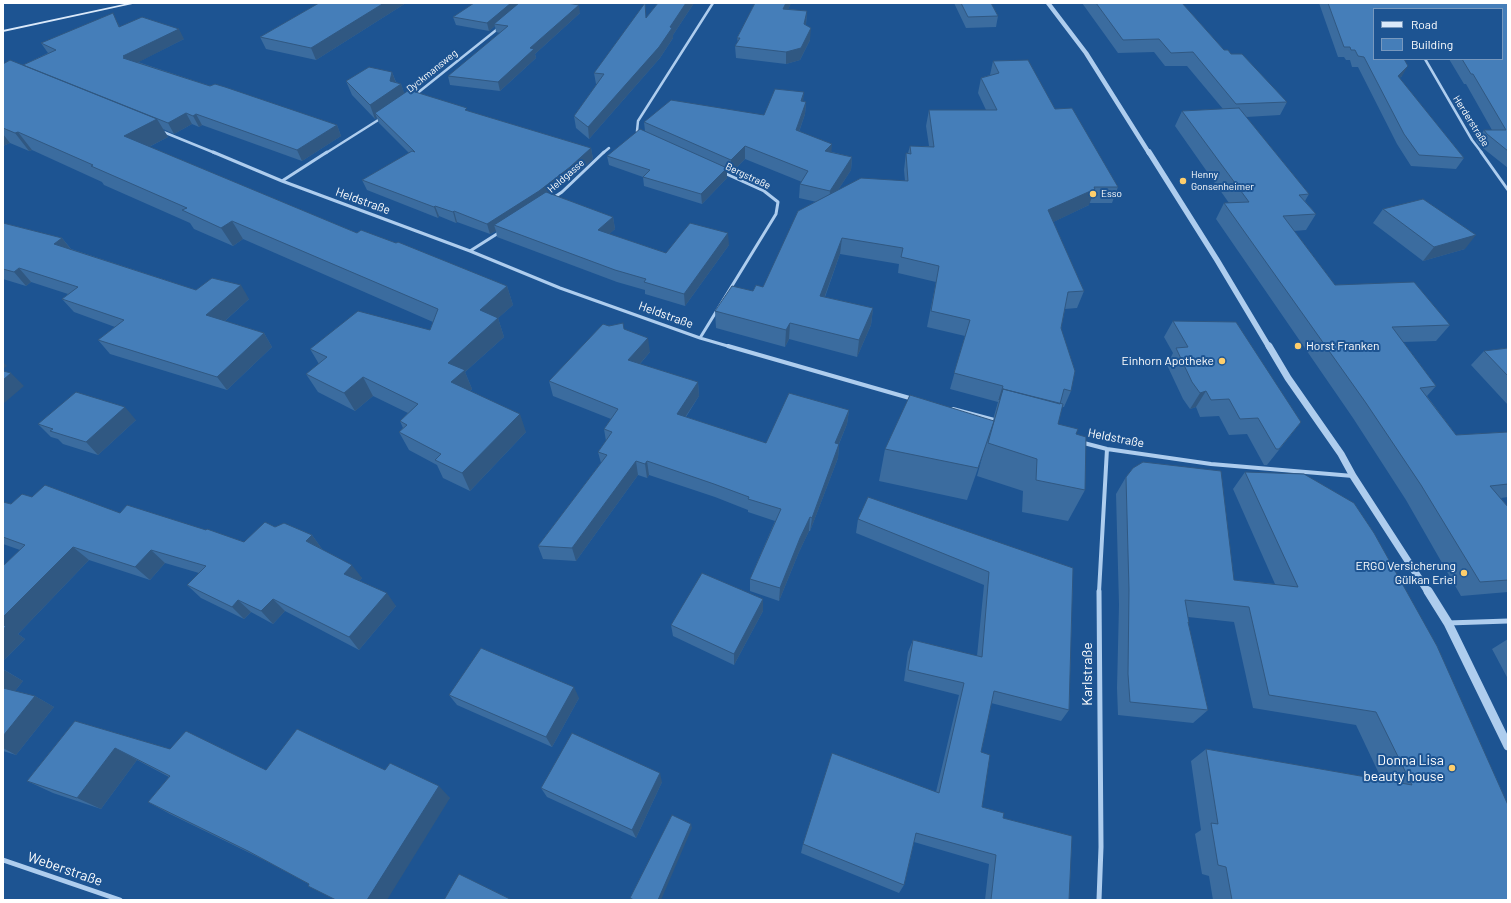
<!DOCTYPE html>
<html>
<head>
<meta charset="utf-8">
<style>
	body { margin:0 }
	#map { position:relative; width:1511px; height:903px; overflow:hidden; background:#1d5492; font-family:Barlow,sans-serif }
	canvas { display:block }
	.frame { position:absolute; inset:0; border:4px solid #fff; pointer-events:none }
	.legend { position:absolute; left:1373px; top:8px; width:130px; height:52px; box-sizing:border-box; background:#1d5492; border:1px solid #7798be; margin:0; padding:5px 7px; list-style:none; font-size:12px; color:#fff }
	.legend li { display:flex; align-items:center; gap:8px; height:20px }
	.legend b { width:20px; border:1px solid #7798be }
</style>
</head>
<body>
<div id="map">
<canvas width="1511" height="903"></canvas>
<div class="frame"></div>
<ul class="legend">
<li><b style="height:5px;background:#dae9fa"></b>Road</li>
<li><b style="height:11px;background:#457eb9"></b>Building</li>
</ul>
</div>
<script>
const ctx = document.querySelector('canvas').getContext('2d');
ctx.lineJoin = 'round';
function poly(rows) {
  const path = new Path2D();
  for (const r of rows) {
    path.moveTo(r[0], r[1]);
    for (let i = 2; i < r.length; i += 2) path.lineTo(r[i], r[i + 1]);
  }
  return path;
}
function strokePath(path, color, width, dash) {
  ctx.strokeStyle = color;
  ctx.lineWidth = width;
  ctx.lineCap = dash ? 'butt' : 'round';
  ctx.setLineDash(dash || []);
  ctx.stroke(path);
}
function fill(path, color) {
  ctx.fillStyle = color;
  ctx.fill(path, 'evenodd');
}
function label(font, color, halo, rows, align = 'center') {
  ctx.font = font + ' Barlow,sans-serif';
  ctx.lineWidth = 4;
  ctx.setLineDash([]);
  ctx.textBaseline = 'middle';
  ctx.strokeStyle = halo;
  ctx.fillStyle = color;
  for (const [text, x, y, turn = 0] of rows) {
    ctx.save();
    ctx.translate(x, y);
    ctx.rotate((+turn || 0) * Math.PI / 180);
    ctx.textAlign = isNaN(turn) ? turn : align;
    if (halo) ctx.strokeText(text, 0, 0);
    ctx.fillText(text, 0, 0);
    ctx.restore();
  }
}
strokePath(poly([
	[1425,59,1472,140,1482,153],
	[415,95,500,27],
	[161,131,215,153],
	[641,134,637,131,638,121,713,3],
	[326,153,383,117],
	[603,153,609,148]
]), '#aecdee', 2.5);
strokePath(poly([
	[213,152,282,181,470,251,560,288,700,338,731,347],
	[1481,152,1508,190],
	[282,181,327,152],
	[553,198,562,192,604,152],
	[470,251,500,232],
	[700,338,776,214,778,202,764,191,722,172]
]), '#aecdee', 3);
strokePath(poly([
	[728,346,913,399],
	[953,409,998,421],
	[1080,442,1107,449,1211,464,1353,476],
	[1099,592,1107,449]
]), '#aecdee', 4);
strokePath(poly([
	[1448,623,1508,621],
	[3,860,120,900],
	[1099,900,1101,847,1099,591]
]), '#aecdee', 5);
strokePath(poly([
	[1048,3,1086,53,1149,153]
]), '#aecdee', 4.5);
strokePath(poly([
	[1149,152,1217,260,1269,347]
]), '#aecdee', 5.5);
strokePath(poly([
	[1269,346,1288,378,1341,454,1353,476,1428,592]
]), '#aecdee', 7);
strokePath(poly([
	[1428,591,1448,623,1508,746]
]), '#aecdee', 9);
fill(poly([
	[129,3,137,3,3,32,3,30,129,3]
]), '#dae9fa');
fill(poly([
	[319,3,406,3,316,60,266,49,260,37],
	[658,3,694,3,673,35,673,38,660,58,589,139,576,128,574,116,597,84,596,84,594,73,646,18],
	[755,3,791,3,788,9,807,11,806,25,810,40,800,60,786,64,736,58,735,46,738,42,737,38],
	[954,3,991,3,998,16,996,27,966,28],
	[1082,3,1182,3,1224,50,1231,54,1287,102,1280,115,1246,117,1309,194,1305,201,1316,214,1306,230,1294,231,1335,285,1450,325,1436,341,1403,342,1436,386,1427,396,1456,435,1508,432,1508,497,1501,498,1508,507,1508,592,1461,596,1406,500,1353,418,1216,219,1224,203,1229,203,1175,126,1182,111,1223,109,1187,66,1165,66,1154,52,1118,53],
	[1319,3,1508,3,1508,168,1479,145,1476,141,1484,130,1492,130,1466,84,1464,84,1449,59,1502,59,1502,9,1374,9,1402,76,1399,78,1464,158,1456,169,1411,166,1397,144,1358,67,1352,67,1350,60,1346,60,1344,57,1338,57],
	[580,13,535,54,536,58,500,91,450,85,448,76,500,33,496,32,495,26,489,31,456,25,453,17],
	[118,23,120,27,184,39,138,62,210,86,337,125,341,136,302,161,202,125,199,127,192,124,174,134,163,129,168,137,149,147,357,233,507,286,513,305,498,318,504,337,465,372,472,389,470,391,526,432,470,491,443,478,437,465,409,450,399,432,403,428,400,421,408,413,373,396,355,411,318,392,306,374,319,364,310,349,430,330,433,322,243,239,233,246,194,229,190,223,104,185,102,182,32,150,29,151,10,143,3,146,3,64,23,66,23,65,48,53,41,43],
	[993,61,1055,109,1118,187,1112,203,1089,203,1089,205,1053,222,1084,291,1077,308,1065,309,1061,328,1071,391,1064,407,1062,407,1058,424,1076,434,1085,490,1068,521,1022,512,1023,491,977,476,983,454,967,500,879,481,885,449,993,421,994,416,998,402,950,389,965,336,927,327,936,282,898,273,899,264,840,254,825,297,873,308,871,325,857,357,789,339,785,347,716,328,715,311,753,291,763,287,817,202,799,198,800,184,802,182,745,159,731,173,727,171,727,178,702,204,644,186,643,177,609,165,607,156,645,131,644,122,764,115,803,101,806,102,805,114,799,132,832,152,852,157,851,170,838,190,905,181,904,170,906,153,908,153,910,146,929,146,926,126,929,110,986,110,978,93,981,78,990,75],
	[392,72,396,82,401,84,404,93,468,111,591,148,593,159,572,178,551,194,613,217,615,229,609,234,666,253,729,245,685,306,645,294,645,290,617,282,497,237,496,231,490,234,457,222,456,223,439,216,438,218,367,190,362,180,409,153,379,123,377,118,375,119,352,95,346,81],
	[1383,209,1465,249,1423,261,1373,223],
	[3,223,62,238,71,249,196,290,249,299,225,321,264,333,272,347,227,390,110,354,98,340,115,327,74,312,62,299,68,294,31,282,26,286,3,279],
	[1173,321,1301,422,1267,465,1264,465,1247,434,1229,435,1219,416,1200,417,1196,407,1190,409,1183,399,1167,365,1173,353,1164,337],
	[609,326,624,329,650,352,640,364,698,382,699,396,686,417,766,443,849,410,847,424,839,444,838,458,810,531,809,531,799,552,779,601,750,591,750,579,775,521,748,512,748,510,715,497,649,475,647,478,638,475,576,561,543,559,538,546,601,463,598,452,606,441,604,429,611,419,553,396,549,381],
	[1508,348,1508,405,1471,365,1484,351],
	[136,420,98,455,63,444,58,439,51,437,38,424],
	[1245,472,1508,900,1213,900,1209,876,1202,874,1195,834,1201,830,1191,761,1206,749,1382,780,1356,725,1253,708,1234,622,1188,617,1189,623,1188,624,1208,710,1193,723,1118,715,1117,688,1119,605,1116,494,1126,477,1234,580,1275,584,1233,489],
	[32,497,120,513,244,542,275,527,312,535,322,549,362,578,359,581,396,606,359,650,285,611,273,624,251,612,244,619,201,598,187,585,199,573,165,563,150,580,89,560,18,634,25,639,3,661,3,566,20,550,3,544,3,502,11,504],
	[858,519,1073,568,1069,710,1061,721,991,703,981,752,982,807,1003,818,1069,900,985,900,989,864,914,842,904,885,899,893,801,853,803,844,936,792,959,695,904,681,908,652,913,640,977,656,984,585,856,533],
	[763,599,763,611,734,665,673,636,671,625],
	[1508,639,1508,679,1492,649],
	[3,669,23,681,15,691,35,696,54,707,16,755,3,751],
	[449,695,579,698,552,747,457,705],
	[75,721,170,749,266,770,385,770,450,798,309,884,264,860,170,814,148,802,169,777,137,760,101,809,53,793,27,781],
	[662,782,636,838,547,797,541,788]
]), '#3b6c9f');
fill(poly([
	[384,3,406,3,316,60,311,48],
	[511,3,523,3,494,24,495,26,489,31,487,23],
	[686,3,694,3,673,35,673,38,660,58,589,139,588,127,670,27],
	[786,3,791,3,783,20,783,9],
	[579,5,580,13,535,54,536,58,500,91,498,82,530,48],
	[807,11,806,23,804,36,804,24],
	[113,13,118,23,125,38,119,27],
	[811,28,810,40,800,60,786,64,786,52],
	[179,29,184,39,131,66,129,68,123,56],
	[1408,66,1402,76,1391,86,1398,76],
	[392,72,397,86,401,84,406,98,375,113,377,118,375,119,370,105,390,81],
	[804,92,803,105,801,101],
	[806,102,805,114,795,143,796,130],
	[186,113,192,124,174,134,168,123],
	[196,114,202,125,199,127,193,116],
	[157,119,168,137,135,154,124,136],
	[337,125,341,136,302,161,297,150],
	[18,132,32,150,29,151,15,133],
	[3,134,10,143,3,146],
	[832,144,831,157,825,151],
	[745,146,745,159,731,173,731,160],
	[591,148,593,159,572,178,542,201,494,225,496,231,490,234,487,224],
	[852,157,851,170,829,204,830,191],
	[727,168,727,178,702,204,701,194],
	[1095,189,1089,205,1043,227,1048,210],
	[435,206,439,216,438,218,434,207],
	[454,211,457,222,456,223,453,212],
	[613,217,615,229,600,242,598,230],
	[232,221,243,239,233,246,221,228],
	[728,233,729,245,685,306,684,294],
	[1476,235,1465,249,1423,261,1434,247],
	[62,238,73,252,54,244],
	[842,238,840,254,819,312,820,296],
	[19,268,31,282,26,286,14,272],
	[241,285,249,299,216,329,206,315],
	[507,286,513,305,486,329,480,310],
	[873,308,871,325,857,357,859,340],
	[498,318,504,337,465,372,472,389,459,401,451,382,448,363],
	[790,323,789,339,785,347,786,330],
	[264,333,272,347,227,390,217,377],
	[648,338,650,352,631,374,628,360],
	[3,362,7,366,3,369],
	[11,373,24,386,3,404,3,380],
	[363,377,373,396,355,411,344,393],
	[698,382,699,396,678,428,677,414],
	[1206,391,1196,407,1190,409,1200,393],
	[125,407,136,420,98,455,86,442],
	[849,410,847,424,833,458,835,443],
	[520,414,526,432,470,491,462,473],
	[839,444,838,458,810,531,812,518],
	[636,461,638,475,576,561,572,548],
	[647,461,649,475,647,478,645,464],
	[810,517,809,531,799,552,779,601,780,588,800,538],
	[312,535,322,549,306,541],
	[73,547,89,560,18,634,25,639,3,661,3,617],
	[151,550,165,563,150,580,135,567],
	[352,565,362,578,354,587,344,574],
	[387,593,396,606,359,650,349,637],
	[273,599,285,611,273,624,261,611],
	[763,599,763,611,734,665,734,654],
	[238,600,251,612,244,619,232,607],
	[3,670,4,670,23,681,11,696,3,691],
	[574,687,579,698,552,747,546,737],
	[35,696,54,707,16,755,3,748,3,736],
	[115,748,137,760,101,809,77,798],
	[660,773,662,782,636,838,632,830],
	[439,786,450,798,387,900,367,900],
	[691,824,692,828,661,900,658,900]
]), '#305882');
const building = poly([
	[319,3,384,3,311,48,260,37,319,3],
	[474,3,511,3,487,23,453,17,474,3],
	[519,3,567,3,579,5,530,48,534,49,498,82,448,76,508,26,494,24,519,3],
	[645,3,646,18,658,3,686,3,670,27,672,28,659,47,588,127,574,116,604,74,594,73,645,3],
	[755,3,786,3,783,9,807,11,804,24,811,28,801,48,786,52,735,46,740,38,737,38,755,3],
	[961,3,991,3,998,16,968,17,961,3],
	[1096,3,1182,3,1224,50,1228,50,1231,54,1242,54,1287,102,1236,104,1193,52,1171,53,1159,39,1123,40,1096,3],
	[1328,3,1508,3,1508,151,1487,134,1484,130,1506,130,1473,74,1471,74,1462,59,1502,59,1502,9,1374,9,1374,59,1404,59,1408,66,1398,76,1464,158,1419,155,1404,134,1364,57,1358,56,1355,50,1351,50,1350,47,1344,47,1328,3],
	[113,13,119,27,142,17,179,29,123,56,125,57,123,58,210,86,215,84,225,87,337,125,297,150,196,114,193,116,186,113,168,123,23,65,56,50,41,43,113,13],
	[10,60,157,119,124,136,357,233,361,230,396,243,398,242,507,286,480,310,498,318,448,363,465,370,451,382,520,414,462,473,435,460,441,454,399,432,407,425,400,421,418,404,363,377,344,393,306,374,327,357,310,349,358,311,430,330,438,309,232,221,221,228,182,210,187,208,91,166,93,165,18,132,15,133,3,128,3,64,10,60],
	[1028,60,1055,109,1072,108,1118,187,1094,187,1095,189,1048,210,1084,291,1068,292,1061,328,1075,371,1071,391,1064,389,1060,404,1003,389,999,400,1003,386,954,373,970,320,931,311,939,266,901,257,903,248,842,238,820,296,873,308,859,340,790,323,786,330,715,311,732,286,753,291,756,285,763,287,798,211,861,178,908,181,906,153,911,154,910,146,934,147,929,110,997,110,981,78,999,73,993,61,1028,60],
	[369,67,392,72,390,81,401,84,370,105,346,81,369,67],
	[775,89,804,92,801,101,806,102,796,130,832,144,825,151,852,157,830,191,800,184,808,171,745,146,731,160,644,122,671,100,764,115,775,89],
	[409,90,467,108,465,110,591,148,570,167,539,191,487,224,454,211,453,212,435,206,434,207,362,180,412,151,415,152,375,113,409,90],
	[1239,108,1309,194,1299,195,1316,214,1283,216,1335,285,1414,282,1450,325,1392,327,1436,386,1420,388,1456,435,1508,432,1508,484,1490,486,1508,507,1508,580,1480,582,1421,485,1366,403,1224,203,1249,202,1182,111,1239,108],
	[640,129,727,168,701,194,643,177,650,170,607,156,640,129],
	[546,192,613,217,598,230,666,253,690,223,728,233,684,294,644,282,646,279,615,270,494,225,546,192],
	[1423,199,1476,235,1434,247,1383,209,1423,199],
	[3,223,62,238,54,244,196,290,212,278,241,285,206,315,264,333,217,377,98,340,124,320,62,299,78,287,19,268,14,272,3,269,3,223],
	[1173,321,1236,322,1301,422,1279,449,1276,449,1258,418,1240,419,1229,399,1211,400,1206,391,1200,393,1192,382,1176,348,1188,347,1173,321],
	[623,323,624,329,648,338,628,360,698,382,677,414,766,443,789,393,849,410,835,443,839,444,812,518,810,517,800,538,780,588,750,579,781,509,748,499,749,497,714,484,647,461,645,464,636,461,572,548,538,546,607,455,598,452,612,432,604,429,618,409,549,381,603,324,609,326,623,323],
	[1508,348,1508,376,1484,351,1508,348],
	[3,371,11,373,3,380,3,371],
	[1003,389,1063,404,1058,424,1078,429,1076,434,1086,437,1085,490,1036,480,1037,459,988,443,1003,389],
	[76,392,125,407,86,442,50,431,53,429,38,424,76,392],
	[910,395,994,421,978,468,885,449,910,395],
	[1143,462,1221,471,1234,580,1298,587,1245,472,1304,474,1354,503,1374,533,1437,646,1508,805,1508,900,1232,900,1226,867,1218,865,1211,823,1218,824,1206,749,1412,785,1376,712,1269,695,1249,607,1185,600,1189,623,1188,622,1208,710,1130,702,1128,674,1129,590,1126,477,1133,468,1143,462],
	[45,485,120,513,127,505,206,530,207,529,244,542,265,522,275,527,284,523,312,535,306,541,352,565,344,574,387,593,349,637,273,599,261,611,238,600,232,607,187,585,206,566,151,550,135,567,73,547,3,617,3,566,25,545,3,537,3,502,11,504,22,494,32,497,45,485],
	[868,497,1073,568,1069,710,994,691,981,752,990,755,982,807,1004,813,1003,818,1072,836,1069,900,991,900,996,855,916,833,904,885,803,844,832,753,939,793,964,683,908,670,913,640,982,657,989,572,858,519,868,497],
	[702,573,763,599,734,654,671,625,702,573],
	[3,625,6,626,3,630,3,625],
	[481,648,574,687,546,737,449,695,481,648],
	[3,688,35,696,3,736,3,688],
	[75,721,170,749,186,731,266,770,297,729,385,770,390,763,439,786,367,900,336,900,308,886,309,884,248,851,148,802,170,776,115,748,77,798,27,781,75,721],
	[572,733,660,773,632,830,541,788,572,733],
	[672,815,691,824,658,900,634,900,630,898,672,815],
	[459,874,512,900,444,900,459,874]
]);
fill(building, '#457eb9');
strokePath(building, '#305882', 1);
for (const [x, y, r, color] of [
	[1183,181,4,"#fece6c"],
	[1093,194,4,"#fece6c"],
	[1298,346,4,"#fece6c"],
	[1222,361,4,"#fece6c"],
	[1464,573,4,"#fece6c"],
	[1452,768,4,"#fece6c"]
]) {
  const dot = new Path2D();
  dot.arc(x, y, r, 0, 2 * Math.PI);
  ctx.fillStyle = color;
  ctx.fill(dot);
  strokePath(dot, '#1d5492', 1.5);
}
label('10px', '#fff', '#1d5492', [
	["Dyckmansweg",432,71,-39],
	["Herderstraße",1471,121,58],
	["Heldgasse",566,176,-41],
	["Bergstraße",748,176,25]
]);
label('10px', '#fff', '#1d5492', [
	["Henny",1191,175],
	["Gonsenheimer",1191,187],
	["Esso",1101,194]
], 'left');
label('12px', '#fff', '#1d5492', [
	["Heldstraße",363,201,20],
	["Heldstraße",666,315,20],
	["Heldstraße",1116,438,11]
]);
label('12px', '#fff', '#1d5492', [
	["Horst Franken",1306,346,"left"],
	["Einhorn Apotheke",1214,361],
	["ERGO Versicherung",1456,566],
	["Gülkan Eriel",1456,580]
], 'right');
label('14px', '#fff', '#1d5492', [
	["Karlstraße",1087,674,-90],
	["Weberstraße",65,869,19]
]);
label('14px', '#fff', '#1d5492', [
	["Donna Lisa",1444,760],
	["beauty house",1444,776]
], 'right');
</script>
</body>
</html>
